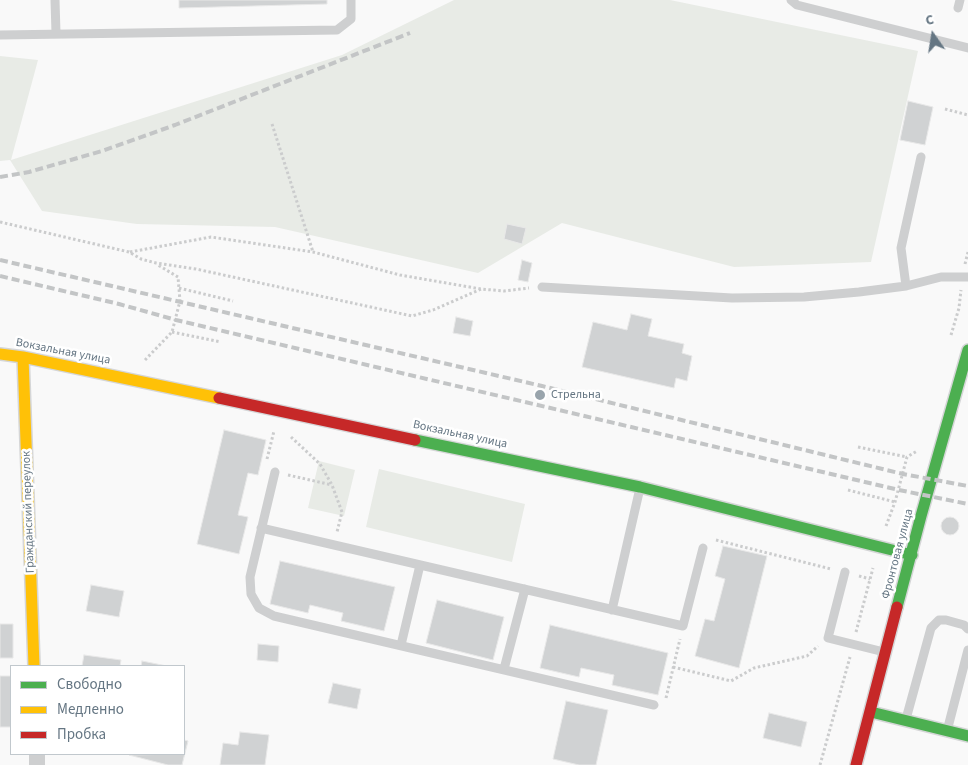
<!DOCTYPE html>
<html>
<head>
<meta charset="utf-8">
<style>
	body { margin:0 }
	#map { position:relative; width:968px; height:765px; overflow:hidden; background:#f9f9f9; font-family:"Source Sans 3",sans-serif }
	canvas { display:block }
	.legend { position:absolute; left:10px; top:665px; width:175px; height:90px; box-sizing:border-box; background:#fff; border:1px solid #c1c8cd; margin:0; padding:6px 9px; list-style:none; font-size:15px; color:#657683 }
	.legend li { display:flex; align-items:center; gap:10px; height:25px }
	.legend b { width:25px; border:1px solid #c1c8cd }
	.north { position:absolute; left:908px; top:10px; width:50px; height:50px; -webkit-text-stroke:4px #fff; paint-order:stroke; rotate:347deg; font-size:14px; font-weight:700; line-height:20px; text-align:center; color:#657683 }
	.north::after { content:''; display:block; margin:auto; width:18px; height:22px; background:#657683; clip-path:polygon(50% 0,100% 100%,50% 72%,0 100%) }
</style>
</head>
<body>
<div id="map">
<canvas width="968" height="765"></canvas>
<ul class="legend">
<li><b style="height:6px;background:#4caf50"></b>Свободно</li>
<li><b style="height:6px;background:#ffc107"></b>Медленно</li>
<li><b style="height:6px;background:#c62828"></b>Пробка</li>
</ul>
<div class="north">С</div>
</div>
<script>
const ctx = document.querySelector('canvas').getContext('2d');
ctx.lineJoin = 'round';
function fill(path, color) {
  ctx.fillStyle = color;
  ctx.fill(path, 'evenodd');
}
function poly(rows) {
  const path = new Path2D();
  for (const r of rows) {
    if (r.length === 3) {
      path.moveTo(r[0] + r[2], r[1]);
      path.arc(r[0], r[1], r[2], 0, 2 * Math.PI);
      continue;
    }
    path.moveTo(r[0], r[1]);
    for (let i = 2; i < r.length; i += 2) path.lineTo(r[i], r[i + 1]);
  }
  return path;
}
function strokePath(path, color, width, dash) {
  ctx.strokeStyle = color;
  ctx.lineWidth = width;
  ctx.lineCap = dash ? 'butt' : 'round';
  ctx.setLineDash(dash || []);
  ctx.stroke(path);
}
function label(font, color, halo, rows, align = 'center') {
  ctx.font = font + ' "Source Sans 3",sans-serif';
  ctx.lineWidth = 5;
  ctx.setLineDash([]);
  ctx.textBaseline = 'middle';
  ctx.strokeStyle = halo;
  ctx.fillStyle = color;
  for (const [text, x, y, turn = 0] of rows) {
    ctx.save();
    ctx.translate(x, y);
    ctx.rotate((+turn || 0) * Math.PI / 180);
    ctx.textAlign = isNaN(turn) ? turn : align;
    if (halo) ctx.strokeText(text, 0, 0);
    ctx.fillText(text, 0, 0);
    ctx.restore();
  }
}
fill(poly([
	[454,0,670,0,918,51,871,262,734,267,562,223,478,273,275,227,137,224,42,211,10,160,0,161,0,56,38,60,11,160,342,55],
	[319,461,355,470,344,516,308,508],
	[379,469,525,504,512,562,366,527]
]), '#e8ebe6');
const building = poly([
	[179,0,327,0,327,4,179,8,179,0],
	[908,101,933,107,925,145,900,140,908,101],
	[507,224,526,228,522,244,504,239,507,224],
	[522,260,532,263,528,282,518,280,522,260],
	[631,314,652,319,648,336,684,344,682,353,692,356,687,381,676,378,674,388,582,367,593,322,627,330,631,314],
	[456,317,473,321,470,336,453,333,456,317],
	[224,430,266,440,258,475,248,473,238,515,248,517,239,554,197,544,224,430],
	[950,526,9],
	[723,546,767,556,739,668,695,656,705,619,714,621,725,579,715,576,723,546],
	[280,561,395,587,384,631,341,621,343,613,310,605,308,613,270,604,280,561],
	[91,585,124,591,119,617,86,611,91,585],
	[437,600,504,617,493,660,426,643,437,600],
	[0,624,13,624,13,658,0,658,0,624],
	[550,625,668,653,658,695,612,685,614,675,581,668,579,677,540,668,550,625],
	[258,644,279,646,278,662,257,660,258,644],
	[84,655,121,660,120,666,82,666,84,655],
	[142,661,167,666,141,666,142,661],
	[0,676,11,676,11,727,0,727,0,676],
	[333,683,361,689,357,709,328,703,333,683],
	[566,701,608,710,596,765,579,765,553,759,566,701],
	[769,713,807,722,801,747,763,738,769,713],
	[240,732,269,735,265,765,220,765,223,743,238,745,240,732],
	[184,740,188,741,182,765,168,765,129,755,184,754,184,740]
]);
fill(building, '#d0d2d3');
strokePath(building, '#e8e8e8', 1);
const fast = poly([
	[415,440,640,487,912,555],
	[897,607,921,516,968,350],
	[871,712,968,736]
]);
const slow = poly([
	[0,354,23,357,219,398],
	[23,357,34,666]
]);
const jam = poly([
	[219,398,415,440],
	[856,765,897,607]
]);
strokePath(fast, '#d5d6d7', 14);
strokePath(slow, '#d5d6d7', 14);
strokePath(jam, '#d5d6d7', 14);
strokePath(poly([
	[945,109,968,115],
	[272,124,313,252],
	[0,222,129,252,141,259,156,263,196,269,412,316,433,310,481,289],
	[130,252,211,237,313,252,400,275,481,289,504,291,529,288],
	[965,264,968,252],
	[179,288,233,301],
	[172,332,221,342],
	[951,335,959,308,961,290],
	[145,360,172,332,180,301,178,277,158,265],
	[291,437,320,464,332,485,342,512,337,532],
	[858,447,907,457],
	[267,459,274,431],
	[288,475,332,485],
	[848,490,895,502],
	[886,526,895,502,907,457,917,451],
	[716,540,831,569],
	[859,576,870,579],
	[856,632,873,568],
	[673,667,731,681,754,668,807,656,818,646],
	[666,698,680,639],
	[820,765,850,657]
]), '#cbcccd', 3, [2.5, 2.5]);
strokePath(poly([
	[55,0,56,33],
	[791,0,797,5,968,48],
	[958,8,960,0],
	[0,35,337,30,351,19,351,0],
	[906,286,901,248,921,157],
	[542,287,732,298,804,297,859,292,906,286,941,277,968,277],
	[275,472,250,577,251,594,259,608,274,616,654,705],
	[261,528,683,626,703,548],
	[845,572,828,638,884,652],
	[612,610,640,488],
	[401,645,420,565],
	[504,669,525,589],
	[906,719,931,628,939,620,946,620,964,625,968,629],
	[947,731,968,650]
]), '#cecfd0', 9);
strokePath(poly([
	[37,754,37,765]
]), '#cecfd0', 16);
strokePath(fast, '#4caf50', 11);
strokePath(slow, '#ffc107', 11);
strokePath(jam, '#c62828', 11);
strokePath(poly([
	[0,177,29,172,102,151,175,125,410,33],
	[0,260,542,386,903,474,968,486],
	[0,276,119,304,176,320,899,490,968,504]
]), '#c3c5c6', 4, [8, 4]);
for (const [x, y, r, color] of [
	[540,395,6,"#99a4ac"]
]) {
  const dot = new Path2D();
  dot.arc(x, y, r, 0, 2 * Math.PI);
  ctx.fillStyle = color;
  ctx.fill(dot);
  strokePath(dot, '#fff', 2);
}
label('12px', '#657683', '#fff', [
	["Вокзальная улица",63,352,11],
	["Вокзальная улица",460,435,12],
	["Гражданский переулок",29,512,-92],
	["Фронтовая улица",898,554,-75]
]);
label('12px', '#657683', '#fff', [
	["Стрельна",551,395]
], 'left');
</script>
</body>
</html>
